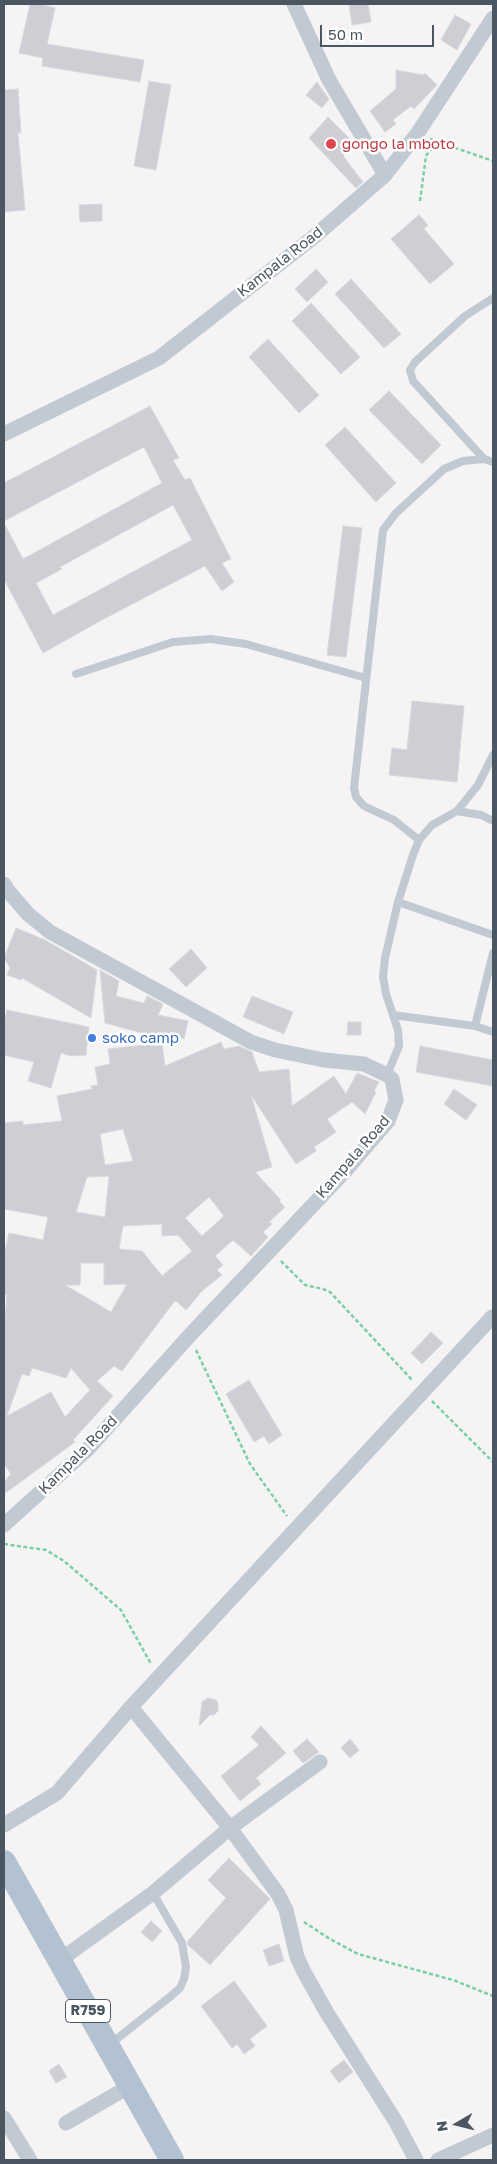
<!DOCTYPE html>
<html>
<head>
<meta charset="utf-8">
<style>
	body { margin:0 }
	#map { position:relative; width:497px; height:2164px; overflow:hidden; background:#f5f3f3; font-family:"Golos Text",sans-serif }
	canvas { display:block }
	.frame { position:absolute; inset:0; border:5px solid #4a5661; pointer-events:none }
	.north { position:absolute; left:432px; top:2099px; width:50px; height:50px; -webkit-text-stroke:4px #fff; paint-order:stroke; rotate:262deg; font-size:14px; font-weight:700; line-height:20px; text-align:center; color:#4a5661 }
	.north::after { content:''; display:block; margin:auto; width:18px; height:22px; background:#4a5661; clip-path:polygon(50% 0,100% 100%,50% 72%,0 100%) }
	.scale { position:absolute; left:320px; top:25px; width:114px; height:22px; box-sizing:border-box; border:2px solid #4a5661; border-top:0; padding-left:6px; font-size:15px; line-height:18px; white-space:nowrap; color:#4a5661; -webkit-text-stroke:4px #fff; paint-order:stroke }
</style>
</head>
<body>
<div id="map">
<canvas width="497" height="2164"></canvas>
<div class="frame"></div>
<div class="north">N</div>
<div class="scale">50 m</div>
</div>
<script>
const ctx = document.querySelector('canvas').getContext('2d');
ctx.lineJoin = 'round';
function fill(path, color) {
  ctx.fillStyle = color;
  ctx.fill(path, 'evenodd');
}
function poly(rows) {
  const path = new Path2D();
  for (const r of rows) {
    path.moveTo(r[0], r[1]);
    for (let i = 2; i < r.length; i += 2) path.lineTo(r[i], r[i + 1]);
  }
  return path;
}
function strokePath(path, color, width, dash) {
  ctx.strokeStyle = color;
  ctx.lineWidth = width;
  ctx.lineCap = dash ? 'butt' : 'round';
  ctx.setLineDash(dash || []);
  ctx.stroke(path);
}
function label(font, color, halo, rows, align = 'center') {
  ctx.font = font + ' "Golos Text",sans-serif';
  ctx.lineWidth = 5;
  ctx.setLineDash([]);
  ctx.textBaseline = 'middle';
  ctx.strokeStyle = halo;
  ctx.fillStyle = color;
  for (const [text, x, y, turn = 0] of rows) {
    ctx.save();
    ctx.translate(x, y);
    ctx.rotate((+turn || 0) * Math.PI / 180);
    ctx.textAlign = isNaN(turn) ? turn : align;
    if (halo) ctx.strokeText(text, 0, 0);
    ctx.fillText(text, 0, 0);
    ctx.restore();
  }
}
const building = poly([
	[30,4,40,4,55,8,47,44,144,60,140,82,42,66,43,58,19,53,30,4],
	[349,4,368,4,371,22,352,25,349,4],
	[455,15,471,24,457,50,441,40,455,15],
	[396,70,423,75,425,73,437,85,414,109,411,106,393,120,396,124,385,132,370,111,396,89,396,70],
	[149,81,171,85,156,170,134,166,149,81],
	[317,82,329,99,322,108,306,95,317,82],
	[18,89,21,133,18,133,25,210,4,212,4,90,18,89],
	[328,117,355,144,343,156,363,182,356,188,309,138,328,117],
	[102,204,102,221,80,222,79,205,102,204],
	[419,215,428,225,424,229,454,264,430,284,391,239,419,215],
	[316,269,328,282,307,302,295,289,316,269],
	[351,279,401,334,384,348,335,294,351,279],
	[311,303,360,357,341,374,292,321,311,303],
	[268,339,319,395,299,413,249,357,268,339],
	[389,391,441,445,422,464,369,410,389,391],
	[150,406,179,458,173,460,185,480,190,478,231,559,222,563,234,582,222,591,205,566,100,621,43,653,4,579,4,523,23,559,162,483,144,447,4,521,4,483,150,406],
	[173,505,192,540,53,615,36,583,62,569,60,567,173,505],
	[345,427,396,483,376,502,325,445,345,427],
	[343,526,362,528,346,657,327,655,343,526],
	[412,701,464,706,457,782,389,775,392,748,407,750,412,701],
	[16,928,45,940,97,970,91,1018,22,978,21,980,7,975,10,968,4,958,16,928],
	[191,949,207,968,186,987,169,969,191,949],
	[100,970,119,981,116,996,144,1003,147,996,163,1004,158,1015,188,1021,184,1039,161,1034,161,1038,105,1023,100,970],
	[252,996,293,1012,284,1034,243,1017,252,996],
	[7,1010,89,1027,86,1055,71,1056,61,1053,51,1088,28,1081,34,1062,4,1055,4,1022,7,1010],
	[348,1022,361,1022,361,1035,347,1035,348,1022],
	[221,1042,224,1049,239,1046,252,1052,259,1072,289,1069,292,1106,334,1076,346,1094,357,1073,379,1082,374,1091,376,1092,365,1114,352,1102,327,1119,336,1132,314,1147,316,1151,296,1164,251,1095,272,1167,255,1172,281,1200,279,1201,285,1207,269,1222,272,1224,263,1232,268,1237,251,1256,233,1240,215,1256,223,1265,217,1270,222,1275,202,1291,186,1310,176,1301,174,1302,122,1371,114,1366,97,1381,113,1396,73,1440,75,1442,4,1494,4,1482,11,1474,4,1464,4,1330,7,1295,4,1294,4,1256,9,1233,43,1240,48,1217,4,1209,4,1123,23,1121,23,1125,62,1121,57,1096,92,1089,91,1086,98,1085,95,1067,110,1064,108,1049,162,1043,165,1066,221,1042],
	[123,1129,133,1161,105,1165,100,1134,123,1129],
	[109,1176,105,1217,76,1212,87,1177,109,1176],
	[209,1197,224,1216,202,1236,185,1218,209,1197],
	[162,1224,162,1236,178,1235,192,1251,163,1275,163,1277,142,1251,119,1249,123,1226,162,1224],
	[81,1263,104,1263,104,1285,127,1284,111,1312,65,1285,80,1285,81,1263],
	[32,1368,66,1378,71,1368,90,1390,65,1417,51,1392,7,1416,22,1374,29,1376,32,1368],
	[420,1046,493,1060,493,1086,416,1072,420,1046],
	[454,1089,477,1105,466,1120,444,1104,454,1089],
	[431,1332,443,1343,422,1364,411,1353,431,1332],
	[249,1380,282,1435,269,1444,264,1436,254,1442,226,1394,249,1380],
	[208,1698,216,1700,218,1703,218,1711,214,1715,210,1715,199,1726,202,1702,208,1698],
	[261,1726,286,1753,256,1778,261,1784,240,1801,221,1776,259,1745,251,1737,261,1726],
	[307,1739,319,1752,303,1763,293,1751,307,1739],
	[350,1739,359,1750,350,1758,341,1748,350,1739],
	[229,1858,270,1899,210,1965,188,1945,187,1942,226,1898,208,1880,229,1858],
	[151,1921,162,1931,152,1942,141,1932,151,1921],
	[279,1944,284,1961,269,1966,263,1950,279,1944],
	[234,1981,267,2026,250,2039,255,2046,244,2054,237,2044,232,2048,201,2006,234,1981],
	[344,2060,353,2072,339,2083,330,2071,344,2060],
	[59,2064,67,2077,56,2083,49,2071,59,2064]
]);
fill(building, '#cdcfd5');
strokePath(building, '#d7d9de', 1);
strokePath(poly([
	[430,139,493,161],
	[420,201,426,156,430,150,442,145],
	[281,1261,305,1285,323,1289,330,1292,413,1381],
	[196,1350,250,1464,287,1516],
	[432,1401,493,1462],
	[4,1544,46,1550,64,1561,121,1610,151,1664],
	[304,1922,330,1939,358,1954,453,1980,493,1996]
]), '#7ad0a6', 2.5, [4, 2.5]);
strokePath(poly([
	[484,459,413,381,410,370,415,362,465,316,493,298],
	[76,674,173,642,211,639,246,644,366,678],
	[457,811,481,815,493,821],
	[419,840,394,820,364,806,356,797,354,788,383,530,396,513,444,469,463,461,484,459,493,462],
	[398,902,493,935],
	[393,1015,475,1026,493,1032],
	[475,1026,493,953],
	[387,1075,399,1046,398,1030,386,994,383,977,385,958,398,902,413,855,419,840,432,825,457,811,478,785,493,755],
	[109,2045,171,1996,180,1988,184,1979,186,1967,182,1943,153,1893]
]), '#c1cad2', 8);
strokePath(poly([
	[294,4,329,80,385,175],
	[4,434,159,358,315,236,385,175,417,134,493,18],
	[4,884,9,892,28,914,50,932,251,1042,275,1050,324,1060,364,1064,387,1075,392,1079,396,1100,388,1121,347,1169,190,1335,88,1449,4,1525],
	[131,1707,230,1828,278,1894,286,1910,297,1957,304,1972,327,2013,396,2122,416,2160],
	[4,1825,57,1793,131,1707,492,1317],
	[60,1960,153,1893,230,1828,320,1762],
	[4,2118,30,2160],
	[66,2123,130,2086],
	[438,2160,493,2135]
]), '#c1cad2', 15);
strokePath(poly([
	[4,1862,172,2160]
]), '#b3c2d1', 24);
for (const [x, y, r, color] of [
	[331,144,6,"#e0444e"],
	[92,1038,5,"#3f7fe0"]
]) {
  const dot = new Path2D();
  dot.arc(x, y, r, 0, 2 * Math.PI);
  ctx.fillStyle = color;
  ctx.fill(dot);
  strokePath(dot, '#fff', 2);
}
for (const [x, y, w] of [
	[88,2011,45]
]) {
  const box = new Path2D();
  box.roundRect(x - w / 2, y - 11.5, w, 23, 4);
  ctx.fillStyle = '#fff';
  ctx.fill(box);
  strokePath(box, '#4a5661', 1);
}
label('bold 14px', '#4a5661', null, [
	["R759",88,2011]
]);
label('15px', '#be3a42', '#fff', [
	["gongo la mboto",342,144]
], 'left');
label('15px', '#4a5661', '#fff', [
	["Kampala Road",280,262,-38],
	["Kampala Road",353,1157,-49],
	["Kampala Road",78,1455,-45]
]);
label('15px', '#366cbe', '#fff', [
	["soko camp",102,1038]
], 'left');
</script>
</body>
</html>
